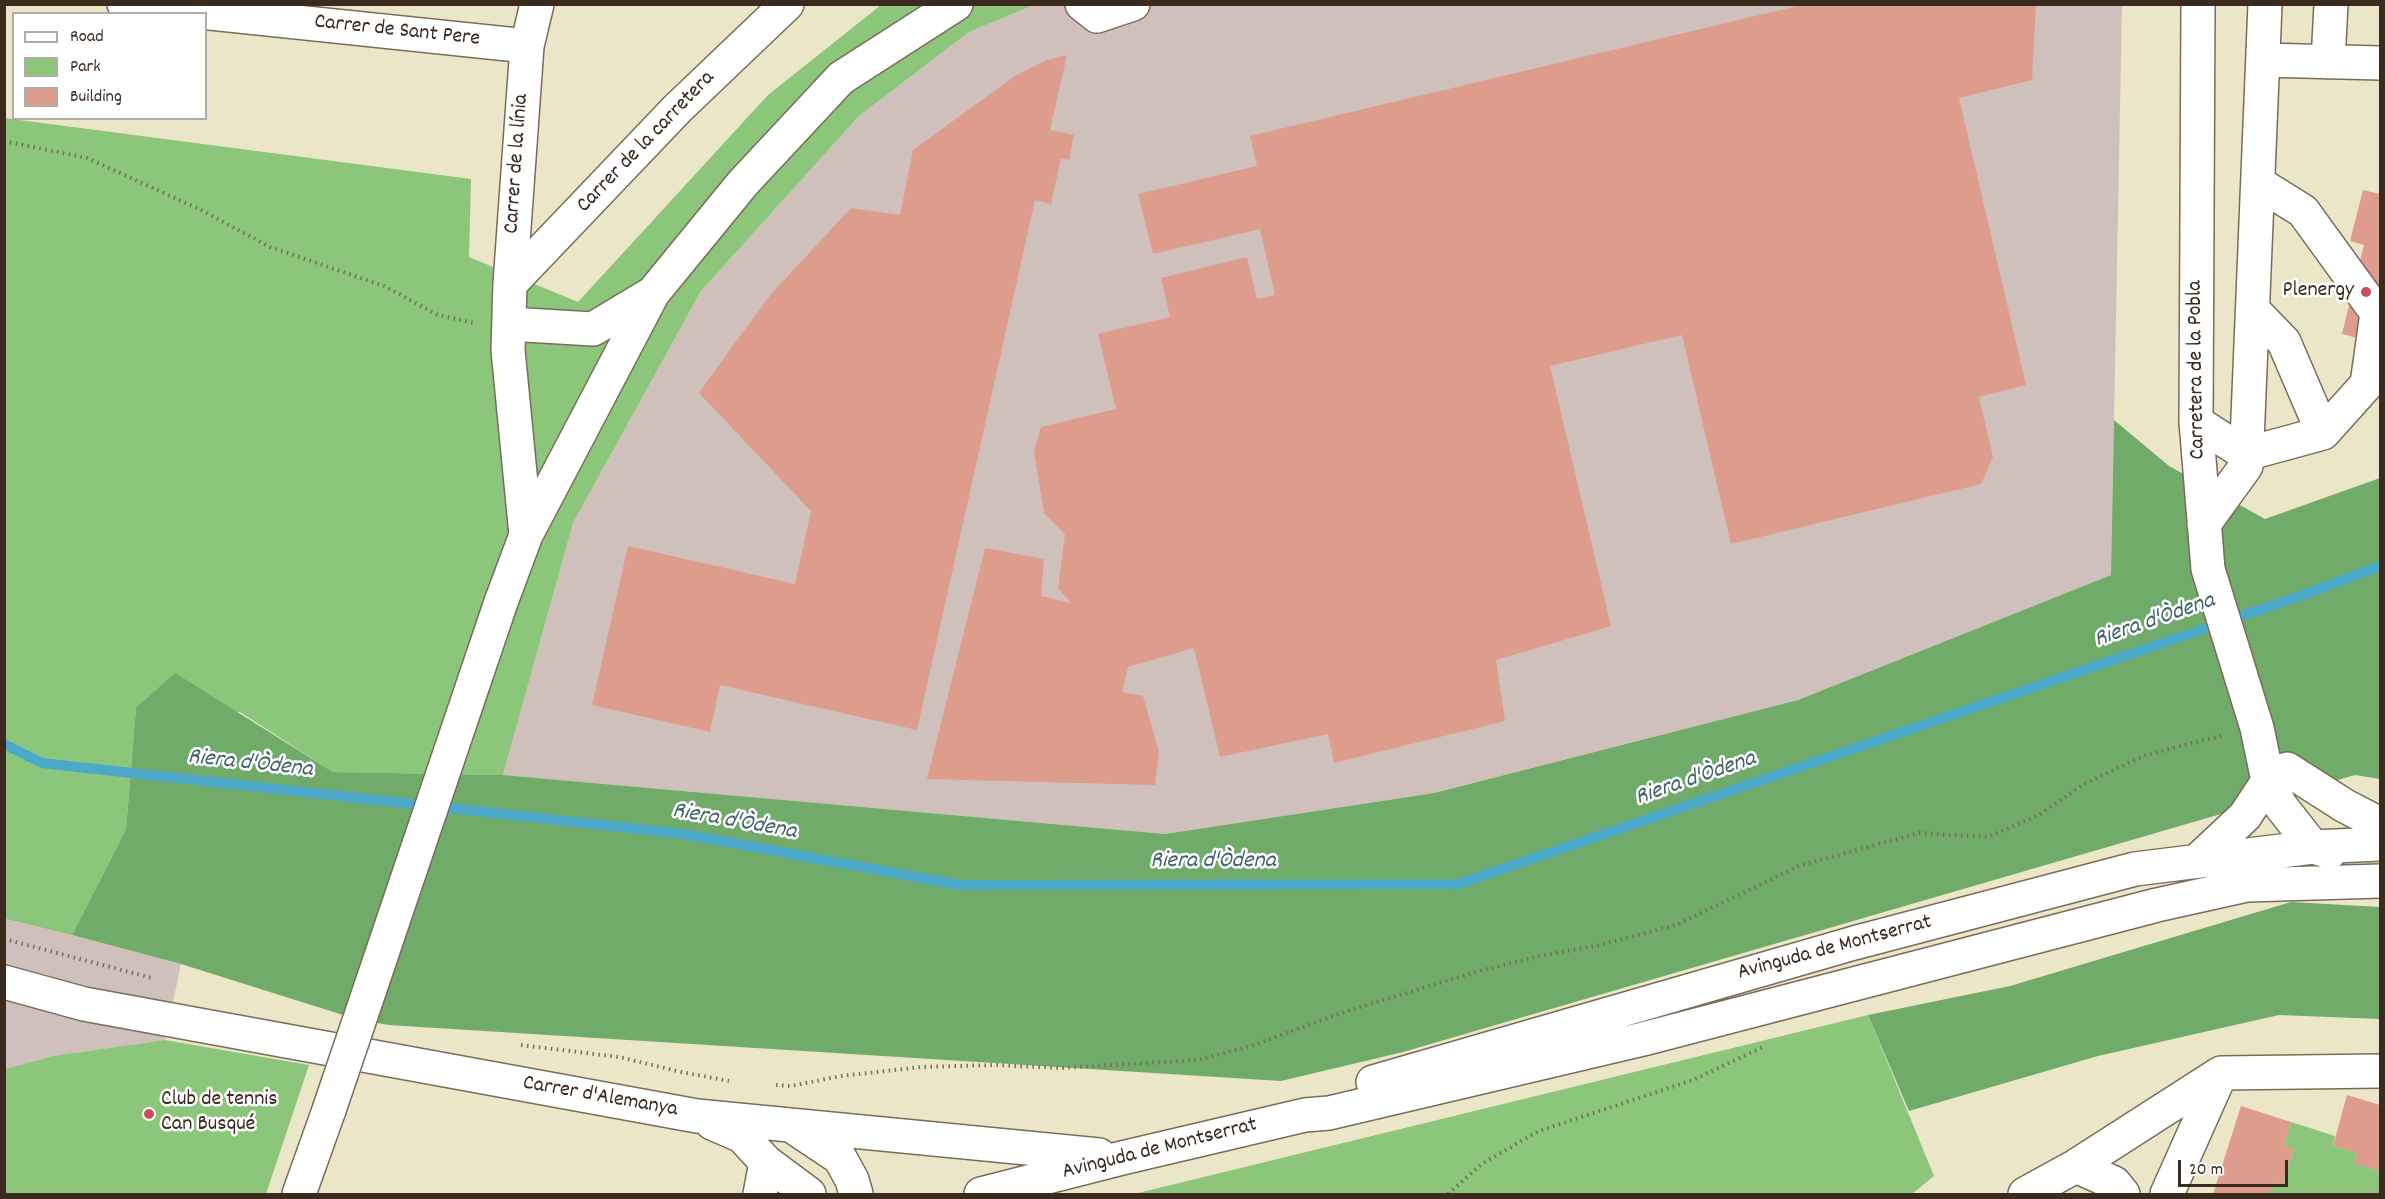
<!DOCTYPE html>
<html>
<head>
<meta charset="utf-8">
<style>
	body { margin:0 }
	#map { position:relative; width:2385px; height:1199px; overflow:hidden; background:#ece6c8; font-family:Dekko,sans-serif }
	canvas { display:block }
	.frame { position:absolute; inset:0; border:6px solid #3b2a1e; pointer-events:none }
	.legend { position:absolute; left:12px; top:12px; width:195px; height:108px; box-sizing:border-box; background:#fff; border:2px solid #b1aaa5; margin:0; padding:8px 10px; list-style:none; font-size:18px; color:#3b2a1e }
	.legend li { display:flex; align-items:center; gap:12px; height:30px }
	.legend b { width:30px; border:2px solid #b1aaa5 }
	.scale { position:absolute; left:2178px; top:1160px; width:110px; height:27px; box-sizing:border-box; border:3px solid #3b2a1e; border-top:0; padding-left:8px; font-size:18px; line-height:21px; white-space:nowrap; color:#3b2a1e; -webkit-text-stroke:4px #fff; paint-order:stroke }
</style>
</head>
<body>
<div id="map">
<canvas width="2385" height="1199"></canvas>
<div class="frame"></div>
<ul class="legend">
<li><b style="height:8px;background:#fff"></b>Road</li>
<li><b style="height:16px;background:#8bc67a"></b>Park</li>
<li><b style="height:16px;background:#de9c8c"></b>Building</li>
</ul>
<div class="scale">20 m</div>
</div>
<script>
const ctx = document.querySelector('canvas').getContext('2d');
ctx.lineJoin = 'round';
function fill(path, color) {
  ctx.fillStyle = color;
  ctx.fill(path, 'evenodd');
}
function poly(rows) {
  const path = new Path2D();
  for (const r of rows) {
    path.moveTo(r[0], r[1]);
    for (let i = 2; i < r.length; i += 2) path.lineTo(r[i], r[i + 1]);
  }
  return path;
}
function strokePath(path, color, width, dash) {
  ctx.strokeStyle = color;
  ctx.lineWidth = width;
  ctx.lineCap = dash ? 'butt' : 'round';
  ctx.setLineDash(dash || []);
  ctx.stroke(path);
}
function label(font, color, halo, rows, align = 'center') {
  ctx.font = font + ' Dekko,sans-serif';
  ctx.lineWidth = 5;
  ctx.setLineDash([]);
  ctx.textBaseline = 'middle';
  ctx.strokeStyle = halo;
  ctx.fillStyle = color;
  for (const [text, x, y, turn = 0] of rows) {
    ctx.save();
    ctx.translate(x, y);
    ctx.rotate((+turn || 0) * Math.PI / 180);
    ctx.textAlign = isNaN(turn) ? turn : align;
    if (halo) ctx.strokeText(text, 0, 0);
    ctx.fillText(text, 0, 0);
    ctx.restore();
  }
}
fill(poly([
	[1033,4,2122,5,2111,575,1798,700,1434,793,1165,834,503,775,573,523,701,291,859,116,969,32],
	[4,919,72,935,181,964,165,1040,53,1056,5,1069]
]), '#d0c0bc');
fill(poly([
	[881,5,1033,5,969,32,859,116,701,291,573,523,503,775,333,772,240,712,136,708,126,829,72,935,5,919,4,118,471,179,469,257,578,302,768,95],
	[1868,1015,1934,1176,1912,1194,1134,1194],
	[165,1040,309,1065,266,1194,5,1194,5,1069,53,1056],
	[2291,1122,2335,1136,2333,1146,2357,1153,2355,1163,2380,1171,2380,1194,2269,1194,2272,1183,2282,1186,2294,1149,2284,1145]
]), '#8bc67a');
fill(poly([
	[2114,420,2169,466,2265,519,2380,478,2380,779,2355,775,1403,1052,1281,1081,389,1025,359,1020,181,964,72,935,126,829,136,708,175,673,333,772,503,775,1165,834,1434,793,1798,700,2111,575],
	[2291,902,2380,907,2380,1019,2279,1015,2098,1056,1909,1111,1868,1015,2010,986]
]), '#70ab6a');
strokePath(poly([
	[4,744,42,763,683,834,960,885,1458,884,2300,596,2380,566]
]), '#4ba9ca', 10);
fill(poly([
	[1806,4,2036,4,2032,80,1959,98,2026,385,1979,397,1993,457,1981,484,1731,544,1682,335,1550,366,1611,626,1496,660,1505,721,1334,763,1328,734,1220,757,1194,648,1128,667,1122,692,1143,696,1159,752,1155,785,927,779,985,548,1044,559,1041,596,1071,603,1058,588,1065,534,1044,513,1034,452,1041,427,1116,409,1098,334,1170,317,1161,278,1247,257,1257,299,1275,295,1260,229,1153,254,1138,194,1257,166,1250,136],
	[1067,55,1050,130,1074,135,1069,160,1061,158,1051,204,1035,200,917,730,720,685,710,732,592,705,628,546,795,584,811,511,699,393,737,340,772,293,851,208,900,215,913,150,1015,76,1047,60],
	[2363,190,2380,194,2380,344,2342,334,2364,245,2350,241],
	[2347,1095,2380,1105,2380,1171,2354,1163,2357,1153,2333,1146],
	[2241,1106,2291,1122,2284,1145,2294,1149,2282,1186,2272,1183,2269,1194,2213,1194]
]), '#de9c8c');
const minor = poly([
	[124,4,527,46],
	[1082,4,1097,16,1133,4],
	[2198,4,2196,422,2208,569,2257,728,2268,781,2280,805,2313,847,2330,852],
	[2264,60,2380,63],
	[2328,62,2331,4],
	[510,284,677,109,787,4],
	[2253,310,2284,342,2323,433],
	[509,324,593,329,653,293],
	[2196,422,2246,454,2323,433,2367,384,2377,313,2303,211,2258,183],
	[2204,524,2246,466,2265,4],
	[526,535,508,350,510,284,527,46,537,4],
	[501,602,526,535,653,293,743,183,841,78,956,4],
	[2287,769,2345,806,2380,824],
	[2197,861,2245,816,2268,781],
	[4,982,84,1004,697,1116,1099,1155],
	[1373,1082,1854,943,2135,869,2313,847,2380,844],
	[712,1123,742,1136,766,1162,760,1194],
	[795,1128,840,1158,852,1180,856,1194],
	[766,1162,809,1194],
	[2076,1166,2114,1183,2123,1194],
	[299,1194,329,1110],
	[981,1194,1122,1158,1305,1115,1329,1113,1643,1039,2157,905,2247,885,2380,881],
	[2025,1194,2076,1166,2221,1073,2380,1071],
	[2167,1194,2221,1073]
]);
strokePath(minor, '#796c5a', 36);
strokePath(poly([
	[4,141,87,158,199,209,270,247,384,286,438,315,474,323],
	[4,939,152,978],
	[521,1045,619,1057,681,1072,729,1081],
	[776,1085,791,1086,841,1076,921,1067,995,1065,1061,1068,1198,1060,1251,1046,1350,1010,1483,970,1539,956,1600,945,1676,925,1799,866,1919,833,1988,837,2039,815,2084,784,2146,755,2224,735],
	[1448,1194,1483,1163,1539,1131,1693,1080,1765,1046]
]), '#796c5a', 4, [1.5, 4.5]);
strokePath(minor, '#fff', 33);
const minorBridge = poly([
	[329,1110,501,602]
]);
strokePath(minorBridge, '#796c5a', 36, []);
strokePath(minorBridge, '#fff', 33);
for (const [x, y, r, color] of [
	[2366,292,6,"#d1495b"],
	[149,1114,6,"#d1495b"]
]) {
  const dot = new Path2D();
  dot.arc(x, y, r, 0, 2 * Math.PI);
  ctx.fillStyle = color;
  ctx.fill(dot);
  strokePath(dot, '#fff', 2);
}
label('22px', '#3b2a1e', '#fff', [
	["Carrer de Sant Pere",397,32,6],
	["Carrer de la carretera",647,143,-46],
	["Carrer de la línia",518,164,-86],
	["Carretera de la Pobla",2198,370,-91],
	["Avinguda de Montserrat",1835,949,-15],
	["Carrer d'Alemanya",600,1098,10],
	["Avinguda de Montserrat",1160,1150,-14]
]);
label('22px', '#3b2a1e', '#fff', [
	["Plenergy",2354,292],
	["Club de tennis",161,1101,"left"],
	["Can Busqué",161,1126,"left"]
], 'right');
label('italic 24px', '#42636b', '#fff', [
	["Riera d'Òdena",2155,622,-19],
	["Riera d'Òdena",250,765,6],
	["Riera d'Òdena",1696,780,-19],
	["Riera d'Òdena",734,823,10],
	["Riera d'Òdena",1213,863]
]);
</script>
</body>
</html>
